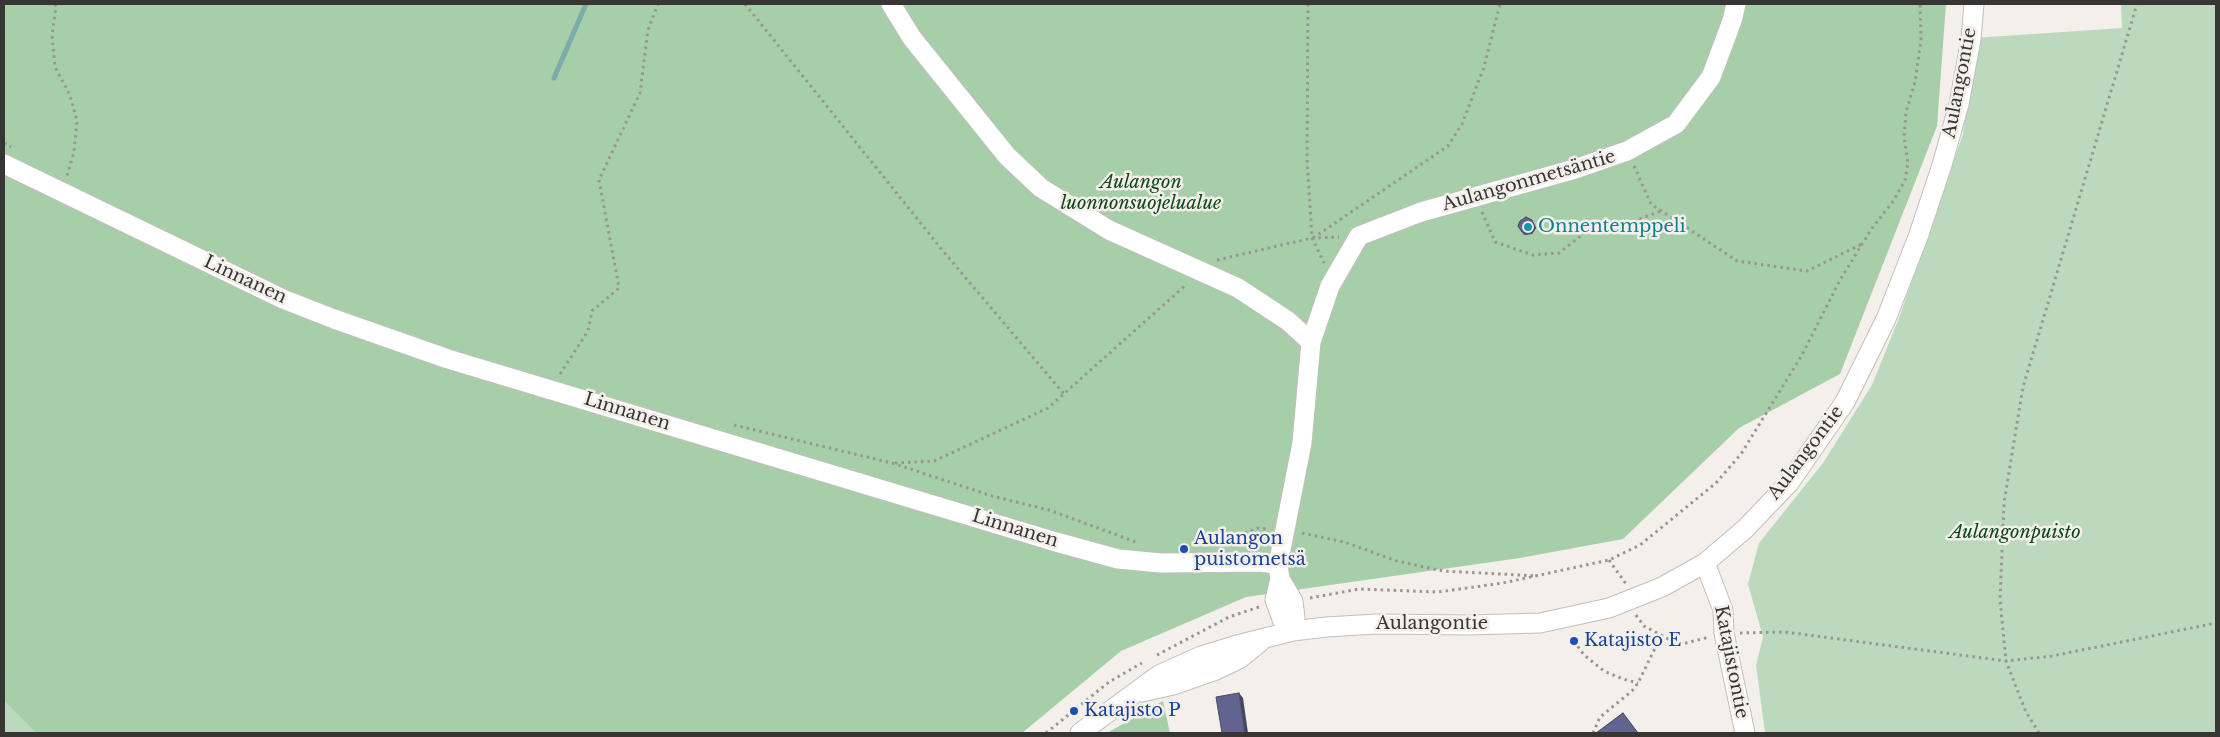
<!DOCTYPE html>
<html>
<head>
<meta charset="utf-8">
<style>
	body { margin:0 }
	#map { position:relative; width:2220px; height:737px; overflow:hidden; background:#f4efea; font-family:"Libre Baskerville",serif }
	canvas { display:block }
	.frame { position:absolute; inset:0; border:5px solid #383634; pointer-events:none }
</style>
</head>
<body>
<div id="map">
<canvas width="2220" height="737"></canvas>
<div class="frame"></div>
</div>
<script>
const ctx = document.querySelector('canvas').getContext('2d');
ctx.lineJoin = 'round';
function fill(path, color) {
  ctx.fillStyle = color;
  ctx.fill(path, 'evenodd');
}
function poly(rows) {
  const path = new Path2D();
  for (const r of rows) {
    path.moveTo(r[0], r[1]);
    for (let i = 2; i < r.length; i += 2) path.lineTo(r[i], r[i + 1]);
  }
  return path;
}
function strokePath(path, color, width, dash) {
  ctx.strokeStyle = color;
  ctx.lineWidth = width;
  ctx.lineCap = dash ? 'butt' : 'round';
  ctx.setLineDash(dash || []);
  ctx.stroke(path);
}
function label(font, color, halo, rows, align = 'center') {
  ctx.font = font + ' "Libre Baskerville",serif';
  ctx.lineWidth = 5;
  ctx.setLineDash([]);
  ctx.textBaseline = 'middle';
  ctx.strokeStyle = halo;
  ctx.fillStyle = color;
  for (const [text, x, y, turn = 0] of rows) {
    ctx.save();
    ctx.translate(x, y);
    ctx.rotate((+turn || 0) * Math.PI / 180);
    ctx.textAlign = isNaN(turn) ? turn : align;
    if (halo) ctx.strokeText(text, 0, 0);
    ctx.fillText(text, 0, 0);
    ctx.restore();
  }
}
fill(poly([
	[2121,4,2216,4,2216,733,1765,733,1756,665,1763,637,1748,584,1759,543,1823,463,1872,385,1899,318,1963,134,1973,38,2122,28],
	[4,701,36,733,4,733]
]), '#bcd9be');
fill(poly([
	[4,4,1946,4,1937,126,1840,374,1739,428,1623,539,1520,558,1246,597,1121,651,1022,733,36,733,4,701],
	[1163,701,1170,733,1107,733]
]), '#a6cfa9');
strokePath(poly([
	[554,78,586,4]
]), '#7cabaa', 5);
const minor = poly([
	[891,4,912,38,1007,156,1041,188,1109,230,1238,288,1288,321,1311,342,1330,286,1359,236,1421,212,1575,169,1627,151,1676,124,1711,77,1732,21,1736,4],
	[4,164,283,299,334,319,448,359,1056,542,1118,559,1161,563,1261,562,1278,565],
	[1705,563,1723,610,1724,633,1745,733],
	[1280,579,1293,601,1295,618,1293,631],
	[1293,631,1282,619,1275,600,1280,579,1278,565,1302,443,1311,342],
	[1142,692,1173,685,1216,670,1239,659,1260,642],
	[1080,733,1159,675,1201,656,1237,645,1293,631,1326,627,1377,624,1469,625,1540,623,1609,608,1662,587,1705,563,1745,529,1789,483,1845,402,1886,319,1918,237,1942,165,1959,104,1971,39,1974,4]
]);
strokePath(minor, '#c3bfba', 21);
strokePath(poly([
	[55,4,56,7,52,35,55,67,70,95,77,121,74,152,67,176],
	[745,4,943,251,1064,394],
	[1308,4,1307,159,1312,238,1324,263],
	[4,143,11,147],
	[1634,166,1651,204,1737,261,1807,271,1862,244],
	[1482,212,1495,242,1533,255,1559,253,1587,231,1620,226,1661,211],
	[1313,238,1448,146,1462,124,1484,67,1500,4],
	[1217,260,1312,238,1339,237],
	[560,374,588,331,592,311,619,288,599,180,640,93,648,30,658,4],
	[734,425,892,463,992,496,1049,510,1136,542],
	[895,463,934,461,1048,408,1187,284],
	[1302,533,1344,542,1397,561,1443,571,1538,576],
	[1221,544,1257,528,1269,529],
	[1609,560,1626,584],
	[1310,598,1359,589,1438,592,1503,583,1609,560,1640,545,1716,483,1741,454,1802,355,1840,280,1872,228,1894,200,1905,180,1908,163,1904,137,1906,112,1915,82,1921,40,1920,4],
	[1636,615,1644,626,1672,641,1686,643,1709,637],
	[1740,633,1785,632,2006,661,2052,656,2216,623],
	[1574,641,1584,655,1604,671,1623,679,1638,683],
	[1157,655,1229,617,1259,607],
	[1046,733,1109,682,1142,663],
	[1593,733,1600,717,1632,691,1638,683,1661,636],
	[2039,733,2026,712,2006,661,2000,600,2004,503,2023,387,2137,4]
]), '#999692', 3, [2.5, 4]);
strokePath(minor, '#fff', 19);
fill(poly([
	[1534,223,1536,228,1532,234,1527,235,1524,235,1518,226]
]), '#54567b');
fill(poly([
	[1532,220,1536,228,1532,234,1530,232],
	[1239,693,1243,698,1248,733,1245,733]
]), '#454664');
const building = poly([
	[1526,217,1532,220,1534,225,1530,232,1522,232,1518,226,1520,221,1526,217],
	[1239,693,1245,733,1222,733,1216,697,1239,693],
	[1623,713,1638,733,1596,733,1623,713]
]);
fill(building, '#62648f');
strokePath(building, '#454664', 1);
for (const [x, y, r, color] of [
	[1528,227,5,"#0f9aa8"],
	[1184,549,5,"#1a4fb4"],
	[1574,641,5,"#1a4fb4"],
	[1074,711,5,"#1a4fb4"]
]) {
  const dot = new Path2D();
  dot.arc(x, y, r, 0, 2 * Math.PI);
  ctx.fillStyle = color;
  ctx.fill(dot);
  strokePath(dot, '#f4efea', 2);
}
label('18px', '#383634', '#f4efea', [
	["Aulangontie",1960,83,-79],
	["Aulangonmetsäntie",1529,181,-16],
	["Linnanen",245,280,25],
	["Linnanen",627,412,17],
	["Aulangontie",1806,453,-53],
	["Linnanen",1015,529,17],
	["Aulangontie",1432,624],
	["Katajistontie",1731,662,79]
]);
label('italic 18px', '#0b491a', '#f4efea', [
	["Aulangon",1141,183],
	["luonnonsuojelualue",1141,204],
	["Aulangonpuisto",2015,533]
]);
label('18px', '#0d838f', '#f4efea', [
	["Onnentemppeli",1538,227]
], 'left');
label('18px', '#164399', '#f4efea', [
	["Aulangon",1194,539],
	["puistometsä",1194,560],
	["Katajisto E",1584,641],
	["Katajisto P",1084,711]
], 'left');
</script>
</body>
</html>
